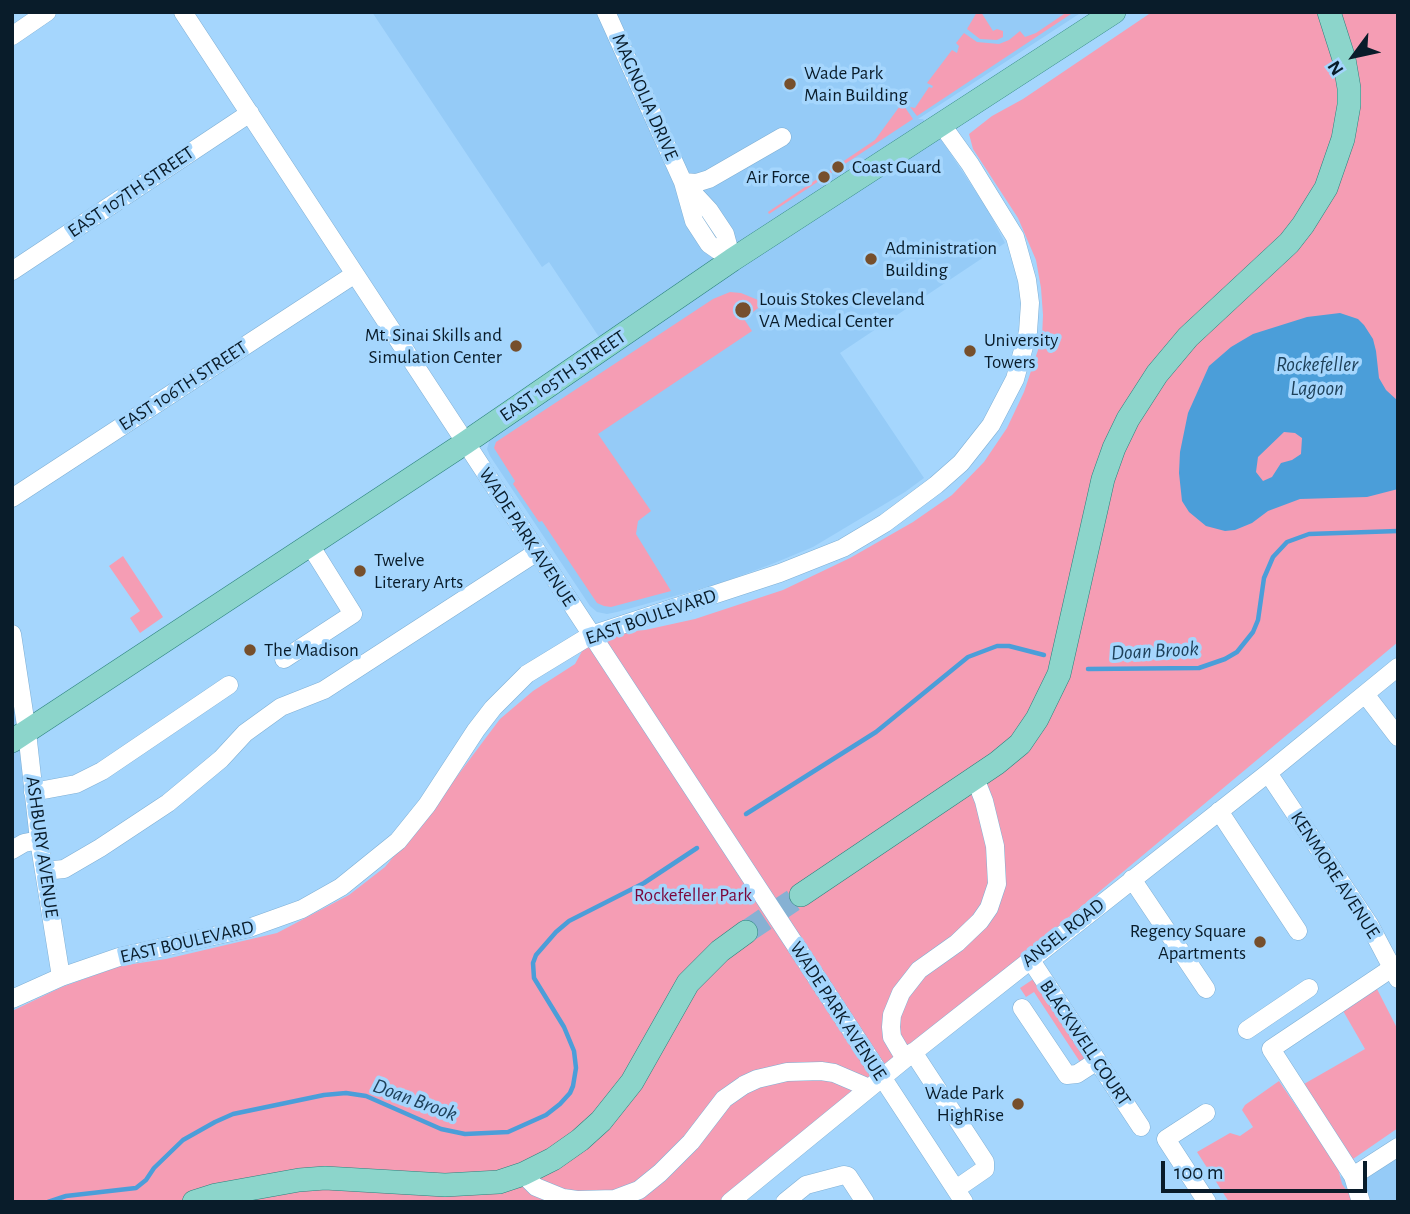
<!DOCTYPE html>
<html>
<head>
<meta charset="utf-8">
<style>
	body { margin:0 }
	#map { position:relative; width:1410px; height:1214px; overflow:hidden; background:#a5d6fd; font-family:"Alegreya Sans",sans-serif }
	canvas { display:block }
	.frame { position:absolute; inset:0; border:14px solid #091c2a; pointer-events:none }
	.north { position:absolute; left:1319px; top:21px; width:70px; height:70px; -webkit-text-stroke:5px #a5d6fd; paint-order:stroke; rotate:237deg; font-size:19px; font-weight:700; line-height:28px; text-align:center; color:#091c2a }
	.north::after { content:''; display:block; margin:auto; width:24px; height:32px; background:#091c2a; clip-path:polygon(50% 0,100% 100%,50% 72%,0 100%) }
	.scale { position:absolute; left:1161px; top:1161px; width:206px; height:32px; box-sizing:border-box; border:4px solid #091c2a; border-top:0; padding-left:9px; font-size:21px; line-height:24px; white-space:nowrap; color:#091c2a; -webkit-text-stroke:5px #a5d6fd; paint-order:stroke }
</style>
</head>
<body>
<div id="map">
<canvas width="1410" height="1214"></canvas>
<div class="frame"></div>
<div class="north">N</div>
<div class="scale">100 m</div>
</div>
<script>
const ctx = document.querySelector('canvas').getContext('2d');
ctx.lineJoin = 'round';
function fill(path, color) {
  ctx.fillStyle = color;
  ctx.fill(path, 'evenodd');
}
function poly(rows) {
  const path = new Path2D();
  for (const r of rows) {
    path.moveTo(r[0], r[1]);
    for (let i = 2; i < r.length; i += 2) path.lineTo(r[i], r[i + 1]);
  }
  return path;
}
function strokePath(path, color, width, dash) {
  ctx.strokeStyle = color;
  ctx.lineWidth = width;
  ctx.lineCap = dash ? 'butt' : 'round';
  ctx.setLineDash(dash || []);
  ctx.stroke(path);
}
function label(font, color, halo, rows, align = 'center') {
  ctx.font = font + ' "Alegreya Sans",sans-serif';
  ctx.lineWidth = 7;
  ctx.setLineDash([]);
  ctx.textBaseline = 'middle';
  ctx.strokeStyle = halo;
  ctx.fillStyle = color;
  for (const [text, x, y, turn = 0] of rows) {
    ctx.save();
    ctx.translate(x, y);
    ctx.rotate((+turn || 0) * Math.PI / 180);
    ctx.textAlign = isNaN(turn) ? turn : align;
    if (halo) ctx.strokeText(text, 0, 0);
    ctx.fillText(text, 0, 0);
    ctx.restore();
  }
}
fill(poly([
	[372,12,1082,12,918,119,923,119,942,141,988,210,1005,243,840,353,924,478,905,492,813,547,772,564,718,584,617,612,607,614,597,612,590,606,490,456,487,449,491,435,611,355,549,262,542,267],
	[12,647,39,840,12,850],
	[1398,1147,1398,1202,1275,1202,1276,1178,1353,1176]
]), '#95cbf7');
fill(poly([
	[977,12,981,12,993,31,997,29,1003,31,1003,37,997,40,980,39,967,29],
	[1067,12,1074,12,917,116,910,107,915,108,929,87,932,88,933,86,927,83,952,50,957,53,959,46,956,43,964,33,977,42,999,44,1009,40,1020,31,1025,37,1036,33],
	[1152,12,1398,12,1398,642,728,1202,12,1202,12,1011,62,987,120,966,166,959,277,933,349,895,385,867,428,815,500,719,533,691,575,664,591,635,645,630,695,619,783,590,850,558,913,522,952,495,984,462,1007,428,1024,392,1042,338,1043,315,1041,288,1036,260,1018,218,973,149,969,134,992,116,1023,99],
	[905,99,908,102,904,106,913,119,769,214,768,212,875,140],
	[730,292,741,293,758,300,762,305,744,319,752,331,598,434,651,511,638,521,636,534,671,591,611,607,604,606,597,603,542,521,539,522,513,484,515,481,494,448,496,442,713,299],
	[123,556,163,617,140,633,130,618,140,611,109,566],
	[1035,978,1086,1056,1082,1065,1034,992,1026,997,1020,988],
	[1377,989,1398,1030,1398,1128,1353,1159,1304,1084,1365,1049,1342,1009],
	[1279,1081,1338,1168,1342,1184,1355,1202,1229,1202,1197,1152,1230,1133,1240,1136,1253,1127,1242,1110,1245,1105]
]), '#f59db4');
fill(poly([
	[1340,313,1358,319,1364,325,1373,339,1376,351,1379,378,1386,390,1398,401,1398,489,1367,497,1300,499,1268,511,1252,523,1235,530,1225,531,1206,526,1189,512,1182,501,1179,473,1180,452,1188,413,1209,366,1231,347,1253,334,1307,317],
	[1284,432,1295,433,1302,438,1301,454,1292,460,1281,463,1272,477,1263,481,1256,472,1258,457]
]), '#4b9ed9');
strokePath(poly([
	[1088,669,1199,668,1225,659,1237,652,1253,632,1258,620,1264,578,1273,557,1287,542,1309,534,1398,531],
	[746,814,876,732,968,657,997,646,1009,646,1044,655],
	[48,1202,66,1196,136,1188,146,1180,154,1168,183,1140,215,1122,233,1114,324,1095,346,1093,366,1096,441,1129,465,1134,508,1132,546,1115,560,1104,570,1093,573,1086,576,1068,574,1051,564,1027,534,978,533,963,536,955,556,932,569,921,644,883,697,848]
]), '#4b9ed9', 4.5);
strokePath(poly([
	[746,932,801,895]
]), '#86b1d3', 23, [23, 11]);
const minor = poly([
	[183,12,964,1202],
	[606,12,683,182,694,221,709,244,732,260],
	[12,36,47,12],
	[683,182,696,183,709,179,782,137],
	[683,182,709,210,725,234,732,260],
	[12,271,250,113],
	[12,498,355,274],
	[12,634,27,732,39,840,61,977],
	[284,659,353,614,310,545],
	[1365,694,1398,737],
	[1268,773,1369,924,1398,979],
	[33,792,76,784,102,771,229,685],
	[1219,811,1298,931],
	[12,850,24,843,39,840],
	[44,871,64,869,100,848,168,803,221,759,245,733,281,707,324,690,537,552],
	[1132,879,1206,989],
	[1030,959,1141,1127],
	[12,999,61,977,119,957,249,928,302,909,341,887,398,841,427,805,476,730,493,708,527,674,591,635,780,573,843,548,885,523,936,485,961,463,991,425,1015,379,1028,332,1030,303,1027,280,1015,237,970,164,942,125],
	[1022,1008,1067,1075,1077,1074,1097,1061],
	[1247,1030,1309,988],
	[913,1052,985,1162,985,1169,956,1189],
	[905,1059,892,1037,891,1027,892,1015,901,993,919,970,957,943,980,921,989,908,997,884,995,846,984,801,975,778],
	[1206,1113,1166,1139,1207,1202],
	[523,1174,536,1187,563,1198,577,1200,615,1199,639,1190,660,1173,691,1142,724,1099,744,1085,757,1079,787,1072,821,1071,834,1073,869,1088],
	[1353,1176,1398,1147],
	[730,1202,905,1059,1268,773,1398,667],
	[785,1202,806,1185,844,1175,848,1176,865,1202],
	[1361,1202,1353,1176,1271,1049,1398,964]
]);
const major = poly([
	[12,741,465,443,732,260,1114,12],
	[801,895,997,763,1020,744,1037,719,1059,674,1103,479,1114,448,1128,419,1157,374,1188,337,1289,243,1303,225,1326,188,1343,139,1349,105,1349,88,1344,59,1329,12],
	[194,1202,216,1195,299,1180,325,1178,445,1185,499,1182,523,1174,553,1159,580,1140,601,1121,632,1082,688,983,720,951,746,932]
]);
strokePath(minor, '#7fafd4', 19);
strokePath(major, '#2c827d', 24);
strokePath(minor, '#fff', 18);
strokePath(major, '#8cd5cb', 23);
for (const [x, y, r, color] of [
	[790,84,7,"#764f2c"],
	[838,167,7,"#764f2c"],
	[824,177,7,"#764f2c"],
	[871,259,7,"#764f2c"],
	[743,310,9,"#764f2c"],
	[516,346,7,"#764f2c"],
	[970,351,7,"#764f2c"],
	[360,571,7,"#764f2c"],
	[250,650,7,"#764f2c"],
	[1260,942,7,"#764f2c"],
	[1018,1104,7,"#764f2c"]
]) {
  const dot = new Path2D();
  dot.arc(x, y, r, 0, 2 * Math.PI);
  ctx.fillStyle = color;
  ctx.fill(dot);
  strokePath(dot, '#a5d6fd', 2.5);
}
label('19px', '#091c2a', '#a5d6fd', [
	["Wade Park",804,73],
	["Main Building",804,95],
	["Coast Guard",852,167],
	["Air Force",810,177,"right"],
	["Administration",885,248],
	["Building",885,270],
	["Louis Stokes Cleveland",759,299],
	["VA Medical Center",759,321],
	["Mt. Sinai Skills and",502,335,"right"],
	["Simulation Center",502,357,"right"],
	["University",984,340],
	["Towers",984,362],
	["Twelve",374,560],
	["Literary Arts",374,582],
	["The Madison",264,650],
	["Regency Square",1246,931,"right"],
	["Apartments",1246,953,"right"],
	["Wade Park",1004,1093,"right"],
	["HighRise",1004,1115,"right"]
], 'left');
label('19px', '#091c2a', '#a5d6fd', [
	["MAGNOLIA DRIVE",645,97,66],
	["EAST 107TH STREET",131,192,-34],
	["EAST 105TH STREET",563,376,-34],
	["EAST 106TH STREET",183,386,-33],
	["WADE PARK AVENUE",527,537,57],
	["EAST BOULEVARD",651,617,-19],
	["ASHBURY AVENUE",42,847,82],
	["KENMORE AVENUE",1335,875,57],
	["ANSEL ROAD",1063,933,-38],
	["EAST BOULEVARD",187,942,-13],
	["WADE PARK AVENUE",838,1011,57],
	["BLACKWELL COURT",1085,1043,56]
]);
label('19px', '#7c073c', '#a5d6fd', [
	["Rockefeller Park",693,895]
]);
label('italic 21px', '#1e415a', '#a5d6fd', [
	["Rockefeller",1317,365],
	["Lagoon",1317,389],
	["Doan Brook",1155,651,-3],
	["Doan Brook",415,1100,20]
]);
</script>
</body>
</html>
